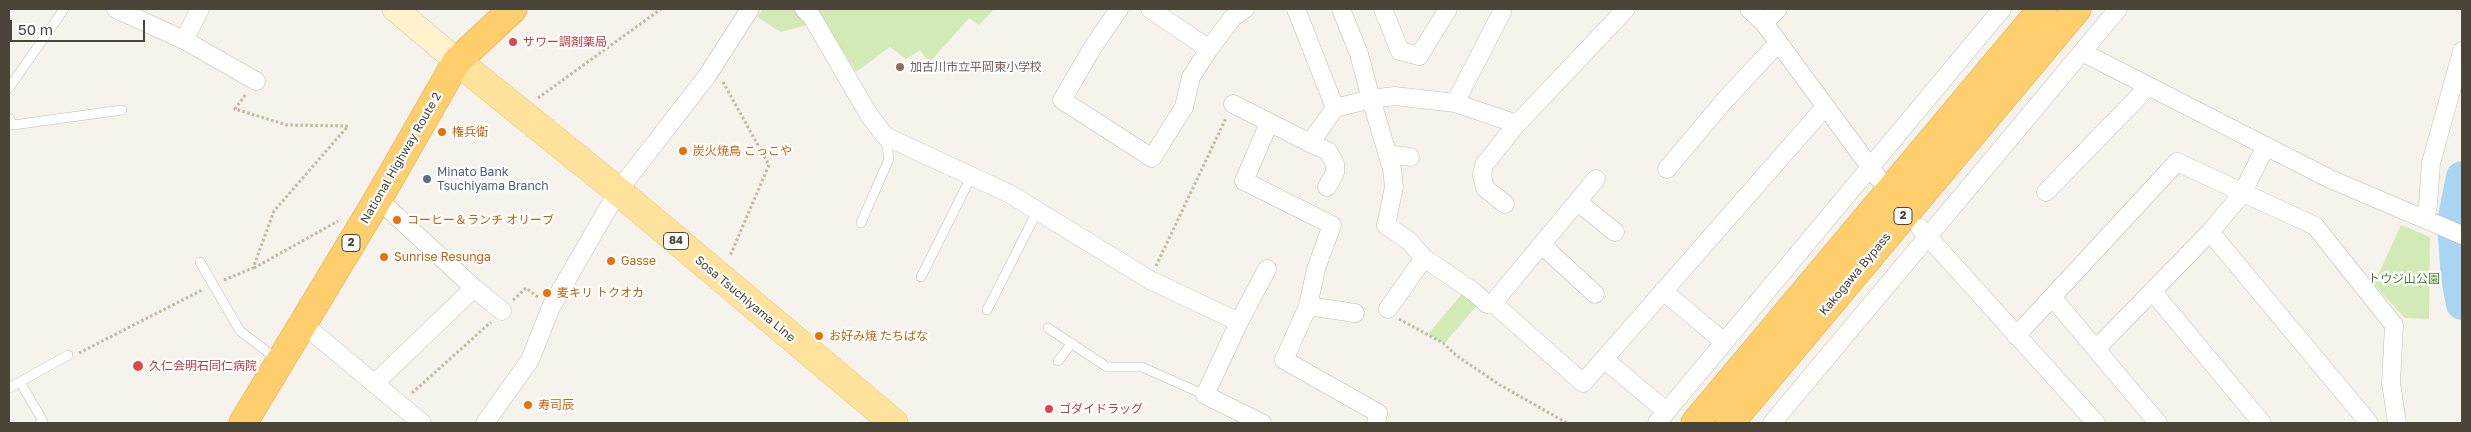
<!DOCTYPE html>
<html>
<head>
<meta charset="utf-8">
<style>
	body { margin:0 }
	#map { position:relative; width:2471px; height:432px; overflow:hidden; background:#f6f3ec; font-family:"Golos Text",sans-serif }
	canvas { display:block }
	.frame { position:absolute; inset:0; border:10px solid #4b4439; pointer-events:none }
	.scale { position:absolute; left:10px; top:20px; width:135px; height:22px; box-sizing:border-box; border:2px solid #4b4439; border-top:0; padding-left:6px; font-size:15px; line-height:18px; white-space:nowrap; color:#4b4439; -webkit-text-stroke:4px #fff; paint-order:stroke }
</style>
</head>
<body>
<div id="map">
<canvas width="2471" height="432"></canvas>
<div class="frame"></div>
<div class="scale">50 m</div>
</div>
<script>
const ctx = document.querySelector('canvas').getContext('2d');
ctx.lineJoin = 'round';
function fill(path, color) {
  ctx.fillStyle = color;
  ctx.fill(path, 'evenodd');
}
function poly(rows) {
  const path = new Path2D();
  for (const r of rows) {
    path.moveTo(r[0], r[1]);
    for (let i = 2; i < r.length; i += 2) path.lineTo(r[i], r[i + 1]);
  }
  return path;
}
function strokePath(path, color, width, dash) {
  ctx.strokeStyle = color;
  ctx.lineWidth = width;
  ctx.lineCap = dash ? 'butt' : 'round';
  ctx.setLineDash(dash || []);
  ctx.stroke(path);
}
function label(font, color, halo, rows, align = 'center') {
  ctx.font = font + ' "Golos Text","Noto Sans JP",sans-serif';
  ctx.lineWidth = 4.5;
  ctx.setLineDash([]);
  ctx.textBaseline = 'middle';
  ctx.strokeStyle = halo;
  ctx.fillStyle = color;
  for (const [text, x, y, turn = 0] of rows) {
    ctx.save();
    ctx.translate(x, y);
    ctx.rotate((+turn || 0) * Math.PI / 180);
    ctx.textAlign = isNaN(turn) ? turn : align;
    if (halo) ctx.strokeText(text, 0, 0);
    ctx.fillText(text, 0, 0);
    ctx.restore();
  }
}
fill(poly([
	[763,9,794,9,807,25,781,32,757,17],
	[817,9,994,9,979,25,969,18,929,63,920,50,906,59,890,47,856,72],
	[2401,225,2430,237,2429,319,2405,318,2374,284],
	[1462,294,1477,305,1444,344,1428,334]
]), '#d2eab5');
strokePath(poly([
	[2462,177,2453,222,2457,278,2462,304]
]), '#a9d4f2', 32);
const lane = poly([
	[9,88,64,9],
	[9,118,13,125,122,110],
	[861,223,889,159,885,136],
	[200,262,240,331,278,360],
	[921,277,972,175],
	[987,310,1037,212],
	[1048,328,1107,367,1142,367,1205,395],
	[1058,361,1072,343],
	[20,382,43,421,40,423],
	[9,388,68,355]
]);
const street = poly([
	[116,9,184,40,256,81],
	[804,9,812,17,869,115,885,136,1010,194,1150,280,1239,322,1205,395,1262,423],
	[1119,9,1093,47,1062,100,1152,158,1184,107,1191,77,1209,49],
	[1150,9,1209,49,1233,17,1245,9],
	[1296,9,1335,108],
	[1341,9,1359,54,1371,99,1395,96,1455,103,1517,124],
	[1383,9,1400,51,1419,56,1448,9],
	[1749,9,1764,23,1879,179],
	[1764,23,1778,9],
	[184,40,200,9],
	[2082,52,2330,179,2462,235],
	[1455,103,1502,12],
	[1233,104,1310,143,1335,108,1371,99,1392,169,1394,187,1386,225,1409,241,1424,258,1474,292,1487,304,1493,303,1583,383,1825,107],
	[1269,123,1244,181,1332,225,1316,269,1308,306,1284,360,1378,413,1376,423],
	[1310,143,1328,151,1335,164,1335,173,1327,187],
	[1387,154,1410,157],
	[1667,169,1725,100,1778,43],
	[2046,192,2148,87],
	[1578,202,1615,232],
	[1505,204,1485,188,1482,175,1484,165,1517,124,1626,9],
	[2425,219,2428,205,2431,163,2462,51],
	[1920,228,2096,423],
	[2210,232,2369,423],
	[1543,246,1595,294],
	[474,288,502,311],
	[1663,291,1723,341],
	[2153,292,2262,423],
	[2052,297,2158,423],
	[1493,303,1596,179],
	[1308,306,1355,313],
	[1388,309,1424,258],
	[1239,322,1267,269],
	[303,324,422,423],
	[2016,336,2177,162,2315,226,2394,325,2391,383,2397,423],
	[2097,348,2210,232,2242,194,2266,146],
	[1604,359,1666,411],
	[374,384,474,288,378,199],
	[485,423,530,360,551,307,618,191,707,76,750,9],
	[1657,423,2002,9],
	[1772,423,2118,9]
]);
const secondary = poly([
	[395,9,457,61]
]);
const primary = poly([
	[457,61,618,191,894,423]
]);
const highway = poly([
	[243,423,378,199,457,61,513,9],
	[1695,423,2042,9],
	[1730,423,2077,9]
]);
strokePath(lane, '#c2bbae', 10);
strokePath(street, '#c2bbae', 19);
strokePath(secondary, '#d6c79b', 26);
strokePath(primary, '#e6c16a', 29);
strokePath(highway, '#e0a43c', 29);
strokePath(poly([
	[723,82,769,165,730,256],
	[538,98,661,9],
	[1156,266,1226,118],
	[254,268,338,221],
	[224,280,253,268,274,211,348,126,287,125,235,109,246,94],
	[513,300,526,288,539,298],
	[1399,319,1443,343,1457,356,1500,385,1567,423],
	[79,353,202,290],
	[412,393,491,322]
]), '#c4b79f', 3, [2.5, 2.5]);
strokePath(lane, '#fff', 9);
strokePath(street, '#fff', 18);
strokePath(secondary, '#fff3cd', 25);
strokePath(primary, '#ffe39c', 28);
strokePath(highway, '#ffcf6e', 28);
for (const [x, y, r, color] of [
	[513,42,5,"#e0444e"],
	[900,67,5,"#8d6e63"],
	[442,132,5,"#e8710a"],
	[683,151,5,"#e8710a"],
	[427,179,5,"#5c6f8a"],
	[397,220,5,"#e8710a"],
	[384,257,5,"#e8710a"],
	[611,261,5,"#e8710a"],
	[547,293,5,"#e8710a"],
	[819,336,5,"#e8710a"],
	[138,366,6,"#e0444e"],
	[528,405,5,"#e8710a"],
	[1049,409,5,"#e0444e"]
]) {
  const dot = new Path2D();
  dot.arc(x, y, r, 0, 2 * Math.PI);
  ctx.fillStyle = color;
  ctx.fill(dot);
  strokePath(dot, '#fff', 2);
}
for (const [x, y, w] of [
	[1903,216,18],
	[676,241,25],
	[351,243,18]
]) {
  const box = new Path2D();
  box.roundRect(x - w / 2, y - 8.5, w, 17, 4);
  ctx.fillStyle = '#fff';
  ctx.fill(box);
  strokePath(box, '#4b4439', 1);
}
label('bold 11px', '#4b4439', null, [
	["2",1903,216],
	["84",676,241],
	["2",351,243]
]);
label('12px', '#be3a42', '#fff', [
	["サワー調剤薬局",523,42],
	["久仁会明石同仁病院",149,366],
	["ゴダイドラッグ",1059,409]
], 'left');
label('12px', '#785e54', '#fff', [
	["加古川市立平岡東小学校",910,67]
], 'left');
label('12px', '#c56008', '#fff', [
	["権兵衛",452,132],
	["炭火焼鳥 こっこや",693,151],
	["コーヒー＆ランチ オリーブ",407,220],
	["Sunrise Resunga",394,257],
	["Gasse",621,261],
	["麦キリ トクオカ",557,293],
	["お好み焼 たちばな",829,336],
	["寿司辰",538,405]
], 'left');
label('12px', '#4b4439', '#fff', [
	["National Highway Route 2",401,158,-60],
	["Kakogawa Bypass",1855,274,-50],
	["Sosa Tsuchiyama Line",745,299,40]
]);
label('12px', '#4e5e75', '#fff', [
	["Minato Bank",437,172],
	["Tsuchiyama Branch",437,186]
], 'left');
label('12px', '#4a7f2a', '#fff', [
	["トウジ山公園",2404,279]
]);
</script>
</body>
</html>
